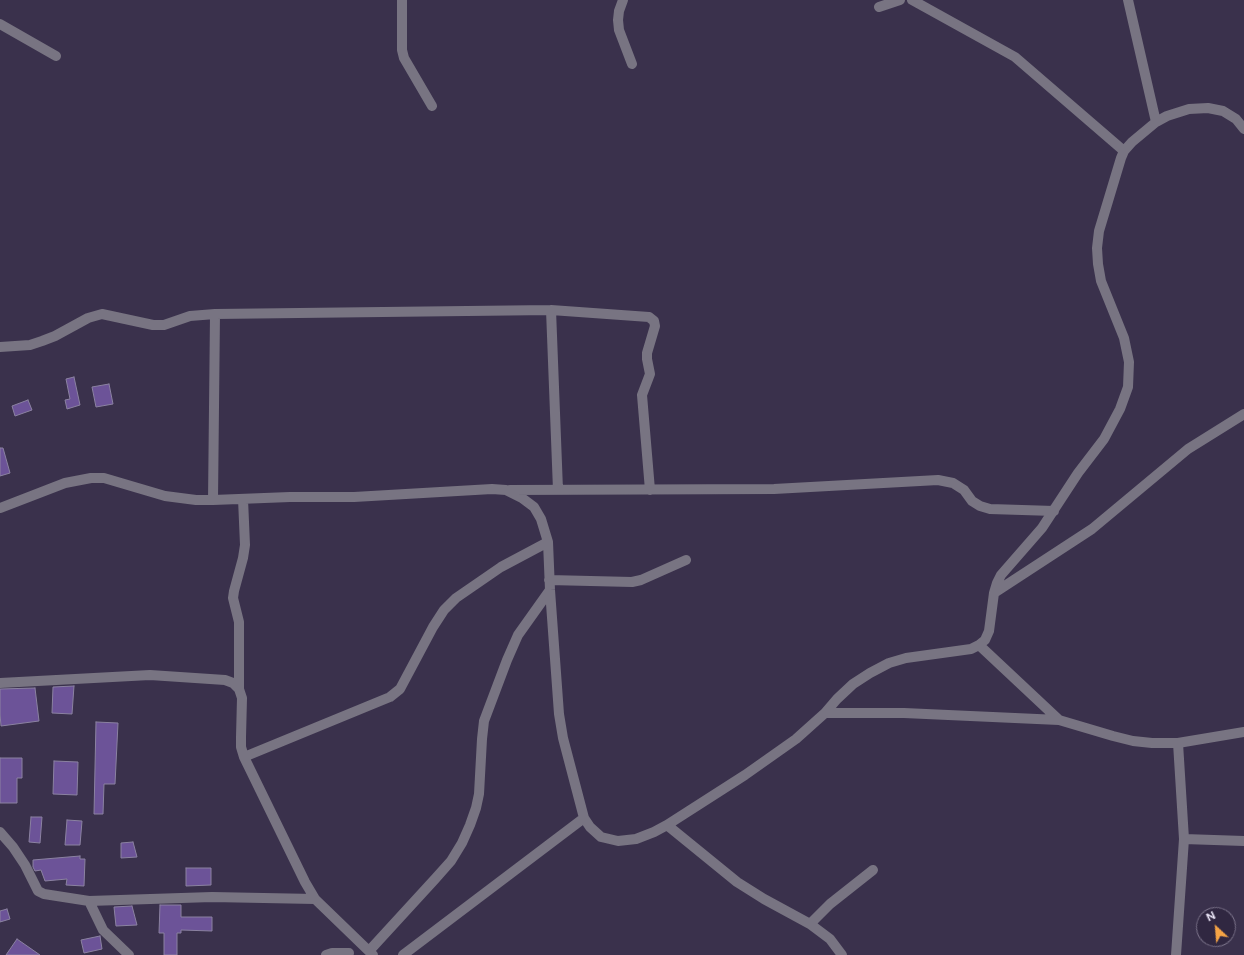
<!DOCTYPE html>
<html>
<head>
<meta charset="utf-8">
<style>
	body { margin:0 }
	#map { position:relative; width:1244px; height:955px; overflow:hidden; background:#3a314c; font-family:Figtree,sans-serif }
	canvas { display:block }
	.north { position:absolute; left:1196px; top:907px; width:40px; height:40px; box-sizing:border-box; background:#302741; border:1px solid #7c748b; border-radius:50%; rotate:334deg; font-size:11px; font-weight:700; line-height:16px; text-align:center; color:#ede8f9 }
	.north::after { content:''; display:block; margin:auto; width:14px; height:18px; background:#f5a345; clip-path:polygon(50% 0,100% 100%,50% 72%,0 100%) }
</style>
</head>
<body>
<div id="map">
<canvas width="1244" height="955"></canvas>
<div class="north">N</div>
</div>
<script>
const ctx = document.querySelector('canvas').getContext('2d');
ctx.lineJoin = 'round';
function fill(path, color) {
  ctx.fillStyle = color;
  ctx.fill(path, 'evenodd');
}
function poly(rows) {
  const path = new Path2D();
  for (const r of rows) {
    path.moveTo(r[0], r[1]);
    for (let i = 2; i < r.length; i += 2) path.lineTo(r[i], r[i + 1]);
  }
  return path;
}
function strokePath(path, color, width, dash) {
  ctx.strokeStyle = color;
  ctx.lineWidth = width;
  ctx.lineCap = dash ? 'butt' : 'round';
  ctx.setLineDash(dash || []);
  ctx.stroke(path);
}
const building = poly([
	[74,377,80,405,67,409,65,400,70,399,66,379,74,377],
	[109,384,113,404,96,407,92,387,109,384],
	[28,400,32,410,15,416,12,406,28,400],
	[0,448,3,448,10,473,0,476,0,448],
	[74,686,72,714,52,713,53,687,74,686],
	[35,688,39,721,1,726,0,714,0,689,35,688],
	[96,722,118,723,115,784,104,784,103,814,94,814,96,722],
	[0,758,22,758,22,778,17,778,17,803,0,803,0,758],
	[54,761,78,762,77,795,53,794,54,761],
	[31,817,42,817,40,843,29,842,31,817],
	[67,820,82,821,80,845,65,845,67,820],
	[133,842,137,857,121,858,121,843,133,842],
	[80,856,80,859,85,859,84,886,66,885,67,879,45,881,41,870,35,871,33,867,33,860,80,856],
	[186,868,211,868,211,885,186,886,186,868],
	[160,905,181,905,181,917,212,917,212,931,181,930,181,933,177,933,177,955,164,955,164,933,159,933,160,905],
	[132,906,137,925,116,926,114,907,132,906],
	[7,909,10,919,0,922,0,911,7,909],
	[100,936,102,949,84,953,81,940,100,936],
	[17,939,40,955,6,955,17,939]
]);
fill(building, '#6c5398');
strokePath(building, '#8b82a1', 1);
strokePath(poly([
	[402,0,402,50,404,58,432,106],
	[623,0,619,11,618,20,619,30,632,64],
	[912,0,1015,57,1124,151],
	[1128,0,1156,122],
	[879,7,900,0],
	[0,24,56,56],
	[551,310,558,490],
	[0,347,30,345,42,341,55,336,88,318,102,314,153,325,164,325,190,316,215,314,551,310,649,317,654,321,655,326,647,353,647,359,650,374,642,395,650,490],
	[510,490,774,489,938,480,953,483,964,490,972,501,980,506,990,509,1054,511],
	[213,500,215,314],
	[0,508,65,483,91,478,104,478,165,496,196,500,213,500,290,497,354,497,492,489,506,490,522,498,534,507,541,519,548,542,550,590,559,714,563,738,584,818,590,827,601,837,618,841,636,839,654,832,667,825,745,775,796,739,825,713,837,699,853,684,870,673,889,663,906,658,971,649,979,645,985,640,989,631,994,593,997,583,1001,575,1042,528,1078,473,1104,439,1120,409,1128,387,1129,362,1124,338,1101,281,1098,264,1097,248,1099,231,1121,158,1124,151,1132,142,1156,122,1167,116,1189,109,1208,108,1223,111,1236,119,1244,129],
	[549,580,632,582,641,580,686,560],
	[994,593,1092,529,1188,449,1244,414],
	[979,645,1059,720],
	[0,683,150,675,225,680,233,683,239,689,242,698,241,737,241,747,244,757,305,882,315,899,373,955],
	[239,689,239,622,233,598,234,591,243,558,245,545,243,499],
	[825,713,904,713,1059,720,1113,736,1133,741,1152,743,1178,743,1244,732],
	[244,757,390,697,400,689,433,627,444,610,456,598,501,567,548,542],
	[667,825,737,882,764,899,810,924,830,939,842,955],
	[0,832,13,847,25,865,38,891,44,894,89,901,212,897,315,899],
	[1184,839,1244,841],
	[89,901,103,930,129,955],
	[810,924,830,904,873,870],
	[369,951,435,879,451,861,462,843,470,825,476,808,479,794,482,739,484,721,507,660,518,635,550,590],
	[326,955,332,953,349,953],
	[403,955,584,818],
	[1176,955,1184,839,1178,743]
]), '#787482', 10);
</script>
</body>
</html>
